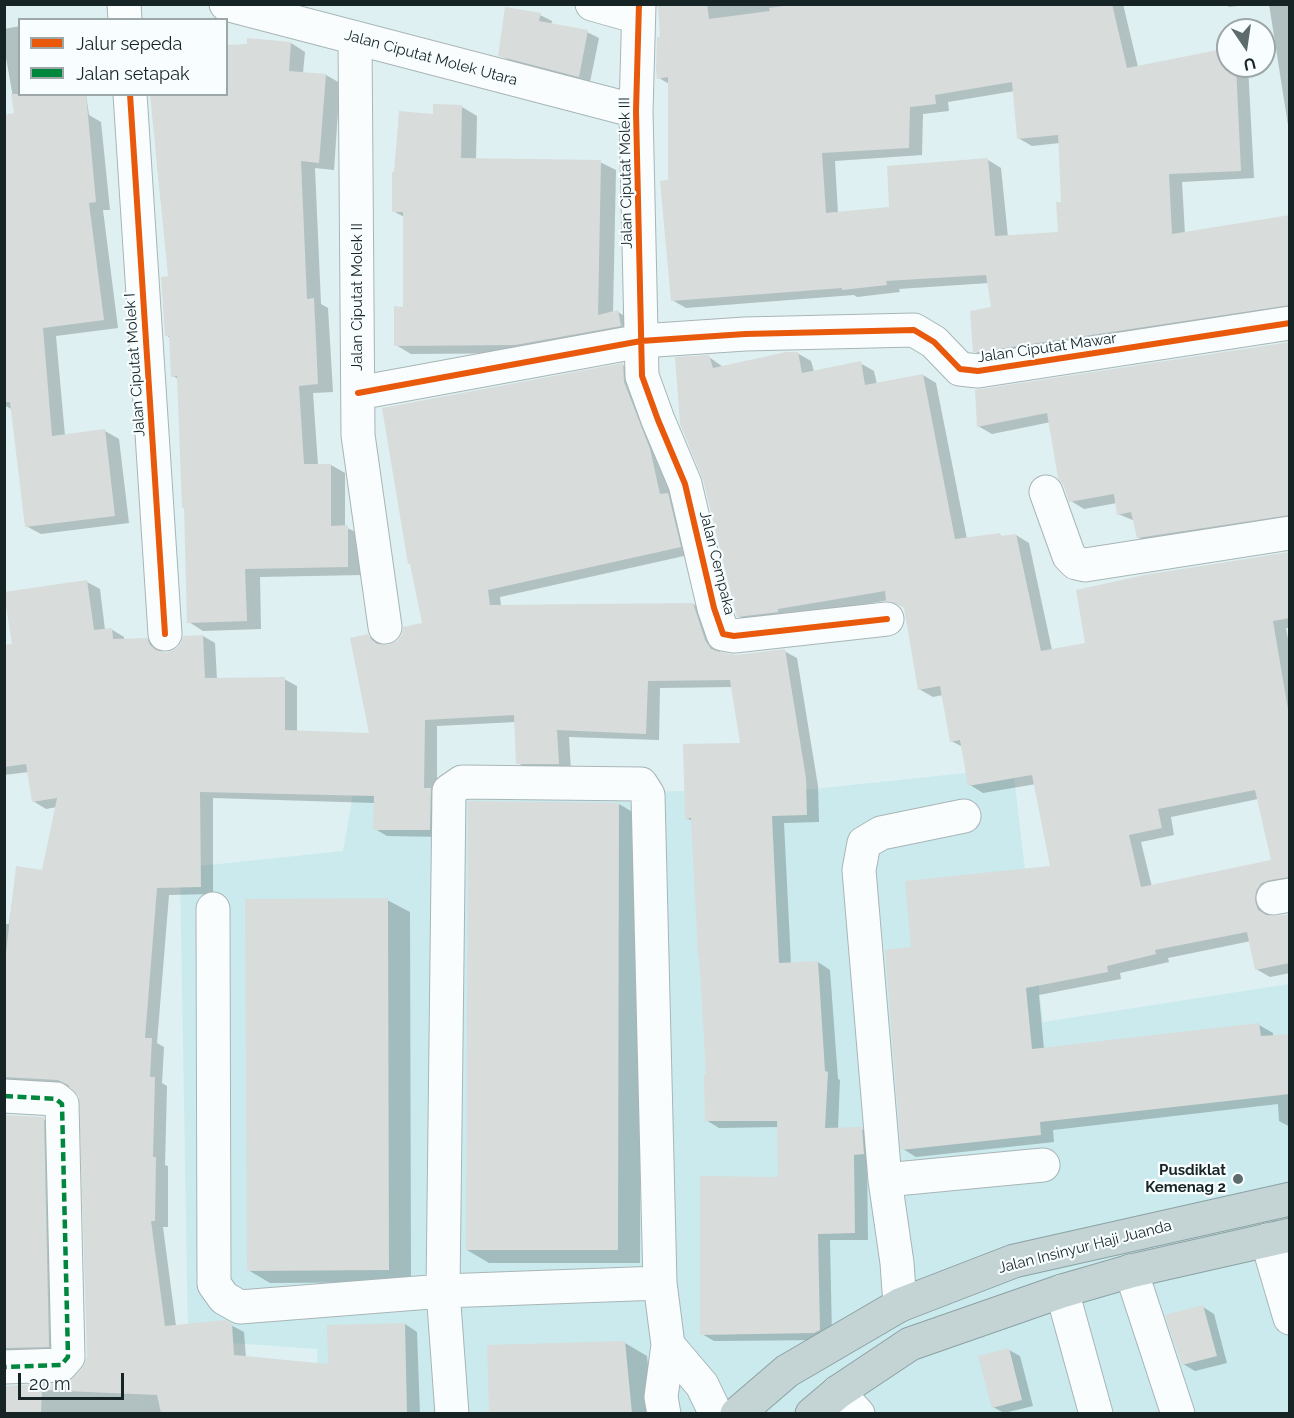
<!DOCTYPE html>
<html>
<head>
<meta charset="utf-8">
<style>
	body { margin:0 }
	#map { position:relative; width:1294px; height:1418px; overflow:hidden; background:#def0f2; font-family:Raleway,sans-serif }
	canvas { display:block }
	.frame { position:absolute; inset:0; border:6px solid #172425; pointer-events:none }
	.legend { position:absolute; left:18px; top:18px; width:210px; height:78px; box-sizing:border-box; background:#f8feff; border:2px solid #9ea7a8; margin:0; padding:8px 10px; list-style:none; font-size:18px; color:#172425 }
	.legend li { display:flex; align-items:center; gap:12px; height:30px }
	.legend b { width:30px; border:2px solid #9ea7a8 }
	.north { position:absolute; left:1216px; top:18px; width:60px; height:60px; box-sizing:border-box; background:#f8feff; border:2px solid #9ea7a8; border-radius:50%; rotate:167deg; font-size:16px; font-weight:700; line-height:24px; text-align:center; color:#172425 }
	.north::after { content:''; display:block; margin:auto; width:21px; height:27px; background:#5d6b6d; clip-path:polygon(50% 0,100% 100%,50% 72%,0 100%) }
	.scale { position:absolute; left:18px; top:1373px; width:106px; height:27px; box-sizing:border-box; border:3px solid #172425; border-top:0; padding-left:8px; font-size:18px; line-height:21px; white-space:nowrap; color:#172425; -webkit-text-stroke:4px #f8feff; paint-order:stroke }
</style>
</head>
<body>
<div id="map">
<canvas width="1294" height="1418"></canvas>
<div class="frame"></div>
<ul class="legend">
<li><b style="height:8px;background:#e8590c"></b>Jalur sepeda</li>
<li><b style="height:8px;background:#00873e"></b>Jalan setapak</li>
</ul>
<div class="north">U</div>
<div class="scale">20 m</div>
</div>
<script>
const ctx = document.querySelector('canvas').getContext('2d');
ctx.lineJoin = 'round';
function fill(path, color) {
  ctx.fillStyle = color;
  ctx.fill(path, 'evenodd');
}
function poly(rows) {
  const path = new Path2D();
  for (const r of rows) {
    path.moveTo(r[0], r[1]);
    for (let i = 2; i < r.length; i += 2) path.lineTo(r[i], r[i + 1]);
  }
  return path;
}
function strokePath(path, color, width, dash) {
  ctx.strokeStyle = color;
  ctx.lineWidth = width;
  ctx.lineCap = dash ? 'butt' : 'round';
  ctx.setLineDash(dash || []);
  ctx.stroke(path);
}
function label(font, color, halo, rows, align = 'center') {
  ctx.font = font + ' Raleway,sans-serif';
  ctx.lineWidth = 4.5;
  ctx.setLineDash([]);
  ctx.textBaseline = 'middle';
  ctx.strokeStyle = halo;
  ctx.fillStyle = color;
  for (const [text, x, y, turn = 0] of rows) {
    ctx.save();
    ctx.translate(x, y);
    ctx.rotate((+turn || 0) * Math.PI / 180);
    ctx.textAlign = isNaN(turn) ? turn : align;
    if (halo) ctx.strokeText(text, 0, 0);
    ctx.fillText(text, 0, 0);
    ctx.restore();
  }
}
fill(poly([
	[1013,768,1043,1022,1289,984,1289,1413,319,1413,317,1349,188,1340,180,868,343,851,353,794,804,790]
]), '#cbeaed');
fill(poly([
	[659,4,1123,4,1138,67,1228,49,1228,66,1248,66,1254,178,1182,182,1185,234,1290,239,1290,313,988,359,974,351,993,308,989,283,899,289,900,292,857,297,854,295,686,308,672,300,669,182,669,84,659,78,661,38],
	[1015,91,1018,138,1032,146,1060,143,1063,203,1059,234,1008,237,1001,168,988,160,890,209,838,214,835,161,922,155,923,114,949,111,948,102],
	[1224,4,1254,4,1229,7],
	[1269,4,1290,4,1290,138],
	[540,15,552,21,551,25,587,32,599,38,590,82,511,61,499,55],
	[20,26,20,94,86,94,89,115,101,122,110,210,103,210,118,328,56,336,65,436,105,431,119,439,129,523,41,534,26,526,13,410,4,405,4,360,9,360,4,320,4,116,16,114,4,47,4,29],
	[291,43,305,52,303,73,326,75,340,83,334,170,315,168,321,304,328,308,333,392,313,393,318,465,331,465,345,473,345,527,362,535,363,575,260,577,261,629,203,631,189,622,186,509,178,379,173,376,170,338,166,335,170,278,158,173,152,94,226,94],
	[434,106,462,107,477,116,476,160,600,162,616,170,613,313,618,312,633,321,636,334,531,353,411,354,396,345,405,308,404,217,393,211,434,116],
	[1290,344,1290,523,1152,545,1138,537,1135,521,1118,514,1117,503,1084,509,1071,501,1051,422,992,434,978,426],
	[797,353,811,361,814,372,860,363,874,371,877,384,923,375,936,383,967,539,1000,535,1004,537,1016,535,1029,543,1052,650,1087,644,1290,554,1290,628,1286,628,1290,649,1290,886,1268,911,1271,917,1290,916,1290,973,1270,977,1256,969,1251,941,1168,958,1169,962,1120,973,1121,979,1039,995,1044,1049,1259,1025,1273,1033,1273,1037,1290,1035,1290,1127,1279,1121,1278,1104,1053,1130,1054,1142,916,1157,903,1149,912,949,1051,868,1036,784,983,793,970,785,963,747,951,741,943,695,933,697,919,689,906,608,889,600,752,624,738,616,709,357,723,367],
	[1258,799,1273,861,1152,887,1141,842,1174,835,1171,817],
	[623,365,635,372,693,554,500,597,501,606,693,604,706,612,718,649,722,654,736,656,784,651,797,658,818,786,819,822,784,823,791,964,818,962,830,970,838,1079,840,1080,838,1129,861,1129,874,1136,876,1160,867,1161,868,1240,830,1240,832,1337,828,1340,714,1341,702,1334,779,1178,779,1127,719,1128,706,1120,708,1076,693,821,686,818,742,744,733,687,660,688,659,740,569,737,571,771,530,770,518,763,516,722,437,726,437,793,442,837,387,836,375,829,375,803,213,798,213,894,169,895,157,1043,164,1047,162,1083,167,1086,165,1165,168,1166,168,1227,163,1227,176,1326,225,1322,244,1332,246,1358,330,1365,405,1324,417,1332,420,1414,4,1414,4,1387,69,1384,83,1370,88,1358,80,1096,71,1087,18,1084,4,1090,4,924,9,924,17,868,43,871,57,807,46,809,33,801,29,772,4,775,4,646,13,645,87,582,100,589,105,630,111,629,124,637,124,640,147,639,160,647,162,653,166,654,203,636,215,643,217,680,284,679,297,686,297,732,371,734,368,636,381,643,382,646,388,647,424,624],
	[619,804,641,817,640,1263,489,1263,467,1250],
	[387,900,410,912,411,1282,270,1283,248,1270],
	[4,1116,43,1119,56,1126,61,1353,4,1360],
	[1203,1307,1214,1314,1227,1363,1195,1371,1183,1364],
	[625,1343,647,1356,653,1414,491,1414,489,1346],
	[1009,1350,1020,1356,1033,1406,1004,1413,993,1407]
]), '#0003');
fill(poly([
	[658,4,707,4,709,19,770,11,769,8,797,4,1112,4,1127,68,1228,48,1228,66,1236,66,1241,171,1169,174,1172,234,1290,215,1290,305,978,352,973,352,970,311,991,307,986,275,886,281,887,285,842,290,842,288,671,301,660,181,668,180,668,77,657,79,656,70,657,37,660,37],
	[1012,82,1017,139,1058,135,1061,202,1056,202,1058,232,995,236,988,158,887,166,889,207,826,213,822,153,909,148,910,107,936,104,935,95],
	[505,7,541,13,539,21,588,30,579,77,498,56],
	[247,38,291,42,289,71,326,74,319,163,301,161,307,299,314,298,318,384,299,386,304,464,331,464,331,526,348,525,348,567,245,569,247,621,187,623,184,508,182,508,177,376,171,377,169,336,165,336,161,277,168,276,150,94,226,94,226,45,247,44],
	[11,94,86,94,96,202,89,203,104,320,43,328,52,436,105,429,115,516,25,527,10,402,5,402,4,115,14,113],
	[433,104,462,105,461,158,601,160,598,315,618,310,621,326,515,345,394,346,394,306,403,307,403,212,392,212,392,172,394,172,399,111,433,114],
	[1290,342,1290,515,1137,538,1131,512,1117,515,1114,494,1069,502,1064,486,1058,478,1047,413,977,427,975,390],
	[786,352,798,352,802,373,861,361,865,385,923,374,955,539,1000,533,1001,536,1016,534,1041,651,1085,643,1076,590,1144,575,1290,552,1290,618,1273,621,1290,721,1290,877,1270,880,1261,883,1256,891,1255,901,1258,910,1266,915,1276,916,1290,914,1290,963,1255,970,1247,932,1155,950,1156,954,1107,966,1108,972,1026,988,1032,1049,1259,1023,1261,1036,1290,1034,1290,1094,1040,1122,1041,1135,901,1150,885,950,911,947,905,881,1050,866,1032,775,968,786,960,740,950,742,940,686,918,690,904,608,894,602,886,601,885,591,778,609,778,612,737,617,703,480,680,424,675,357,709,355,713,368],
	[1255,790,1271,860,1141,887,1129,835,1162,828,1158,809],
	[623,363,624,382,650,449,660,494,668,493,681,547,488,590,490,605,693,603,705,640,711,649,720,652,736,655,785,649,806,778,807,815,772,816,779,963,818,961,825,1071,828,1072,825,1128,862,1127,864,1154,854,1155,855,1233,818,1234,820,1330,814,1333,700,1335,700,1176,778,1177,777,1121,705,1121,704,1074,706,1074,699,956,698,956,691,818,685,819,683,744,740,743,730,680,648,681,646,734,557,730,559,764,516,764,514,715,425,720,424,788,431,788,430,830,373,830,374,796,200,792,201,887,157,888,145,1038,152,1038,150,1077,155,1077,153,1157,156,1157,155,1221,151,1221,165,1326,225,1320,232,1324,234,1355,328,1364,327,1325,405,1323,407,1413,161,1413,157,1395,42,1390,41,1413,4,1413,4,1386,69,1382,82,1369,87,1357,79,1096,68,1085,58,1080,4,1077,4,970,16,866,42,870,57,798,32,802,26,764,4,767,4,645,12,644,4,592,87,580,94,630,112,628,113,639,147,638,150,645,156,650,166,653,176,649,181,643,183,636,203,635,205,678,285,677,285,730,369,733,350,638,368,634,371,639,377,644,388,645,397,641,402,635,403,627,422,623,410,564,408,564,382,408],
	[468,801,619,803,618,1250,466,1250],
	[388,898,389,1270,247,1271,245,899],
	[4,1115,44,1117,49,1347,4,1348],
	[1203,1305,1217,1356,1182,1365,1165,1315],
	[625,1341,632,1413,489,1413,487,1345],
	[1009,1348,1022,1400,992,1408,978,1356]
]), '#d8dcda');
const minor = poly([
	[124,4,125,20],
	[226,4,636,111],
	[592,4,638,17],
	[639,4,636,111,642,376,658,420,685,484,714,608,723,634,734,636,887,619],
	[355,38,358,435,385,627],
	[130,94,165,634],
	[358,393,641,341,745,334,914,330,934,342,960,369,978,371,1290,323],
	[1046,492,1069,556,1076,563,1085,565,1290,533],
	[1273,898,1290,895],
	[213,909,214,1284,224,1298,240,1307,443,1291,660,1283],
	[4,1096,56,1099,62,1104,68,1357,61,1365,4,1367],
	[885,1180,1043,1165],
	[1267,1240,1290,1318],
	[1131,1271,1178,1414],
	[1062,1291,1096,1414],
	[900,1305,897,1263,885,1180,859,870,864,843,881,833,964,816],
	[668,1345,702,1385,716,1414],
	[838,1392,858,1414],
	[452,1414,443,1291,449,791,462,782,641,784,648,795,660,1283,668,1345,661,1397,664,1414]
]);
const highway = poly([
	[737,1414,787,1371,900,1305,1014,1261,1290,1199],
	[812,1414,838,1392,910,1344,1062,1291,1131,1271,1290,1235]
]);
strokePath(minor, '#a8b5b7', 35);
strokePath(highway, '#8ba2a4', 35);
strokePath(minor, '#fafdfd', 33);
strokePath(highway, '#c4d3d4', 33);
strokePath(poly([
	[4,1096,56,1099,62,1104,68,1357,61,1365,4,1367]
]), '#00873e', 4.5, [9, 4.5]);
strokePath(poly([
	[639,4,636,111,642,376,658,420,685,484,714,608,723,634,734,636,887,619],
	[130,94,165,634],
	[358,393,641,341,745,334,914,330,934,342,960,369,978,371,1290,323]
]), '#e8590c', 6);
for (const [x, y, r, color] of [
	[1238,1179,6,"#5d6b6d"]
]) {
  const dot = new Path2D();
  dot.arc(x, y, r, 0, 2 * Math.PI);
  ctx.fillStyle = color;
  ctx.fill(dot);
  strokePath(dot, '#f8feff', 2);
}
label('15px', '#172425', '#f8feff', [
	["Jalan Ciputat Molek Utara",431,58,15],
	["Jalan Ciputat Molek III",626,173,-91],
	["Jalan Ciputat Molek II",357,297,-90],
	["Jalan Ciputat Mawar",1047,348,-8],
	["Jalan Ciputat Molek I",135,365,-94],
	["Jalan Cempaka",717,563,76],
	["Jalan Insinyur Haji Juanda",1085,1247,-14]
]);
label('bold 15px', '#172425', '#f8feff', [
	["Pusdiklat",1226,1170],
	["Kemenag 2",1226,1187]
], 'right');
</script>
</body>
</html>
